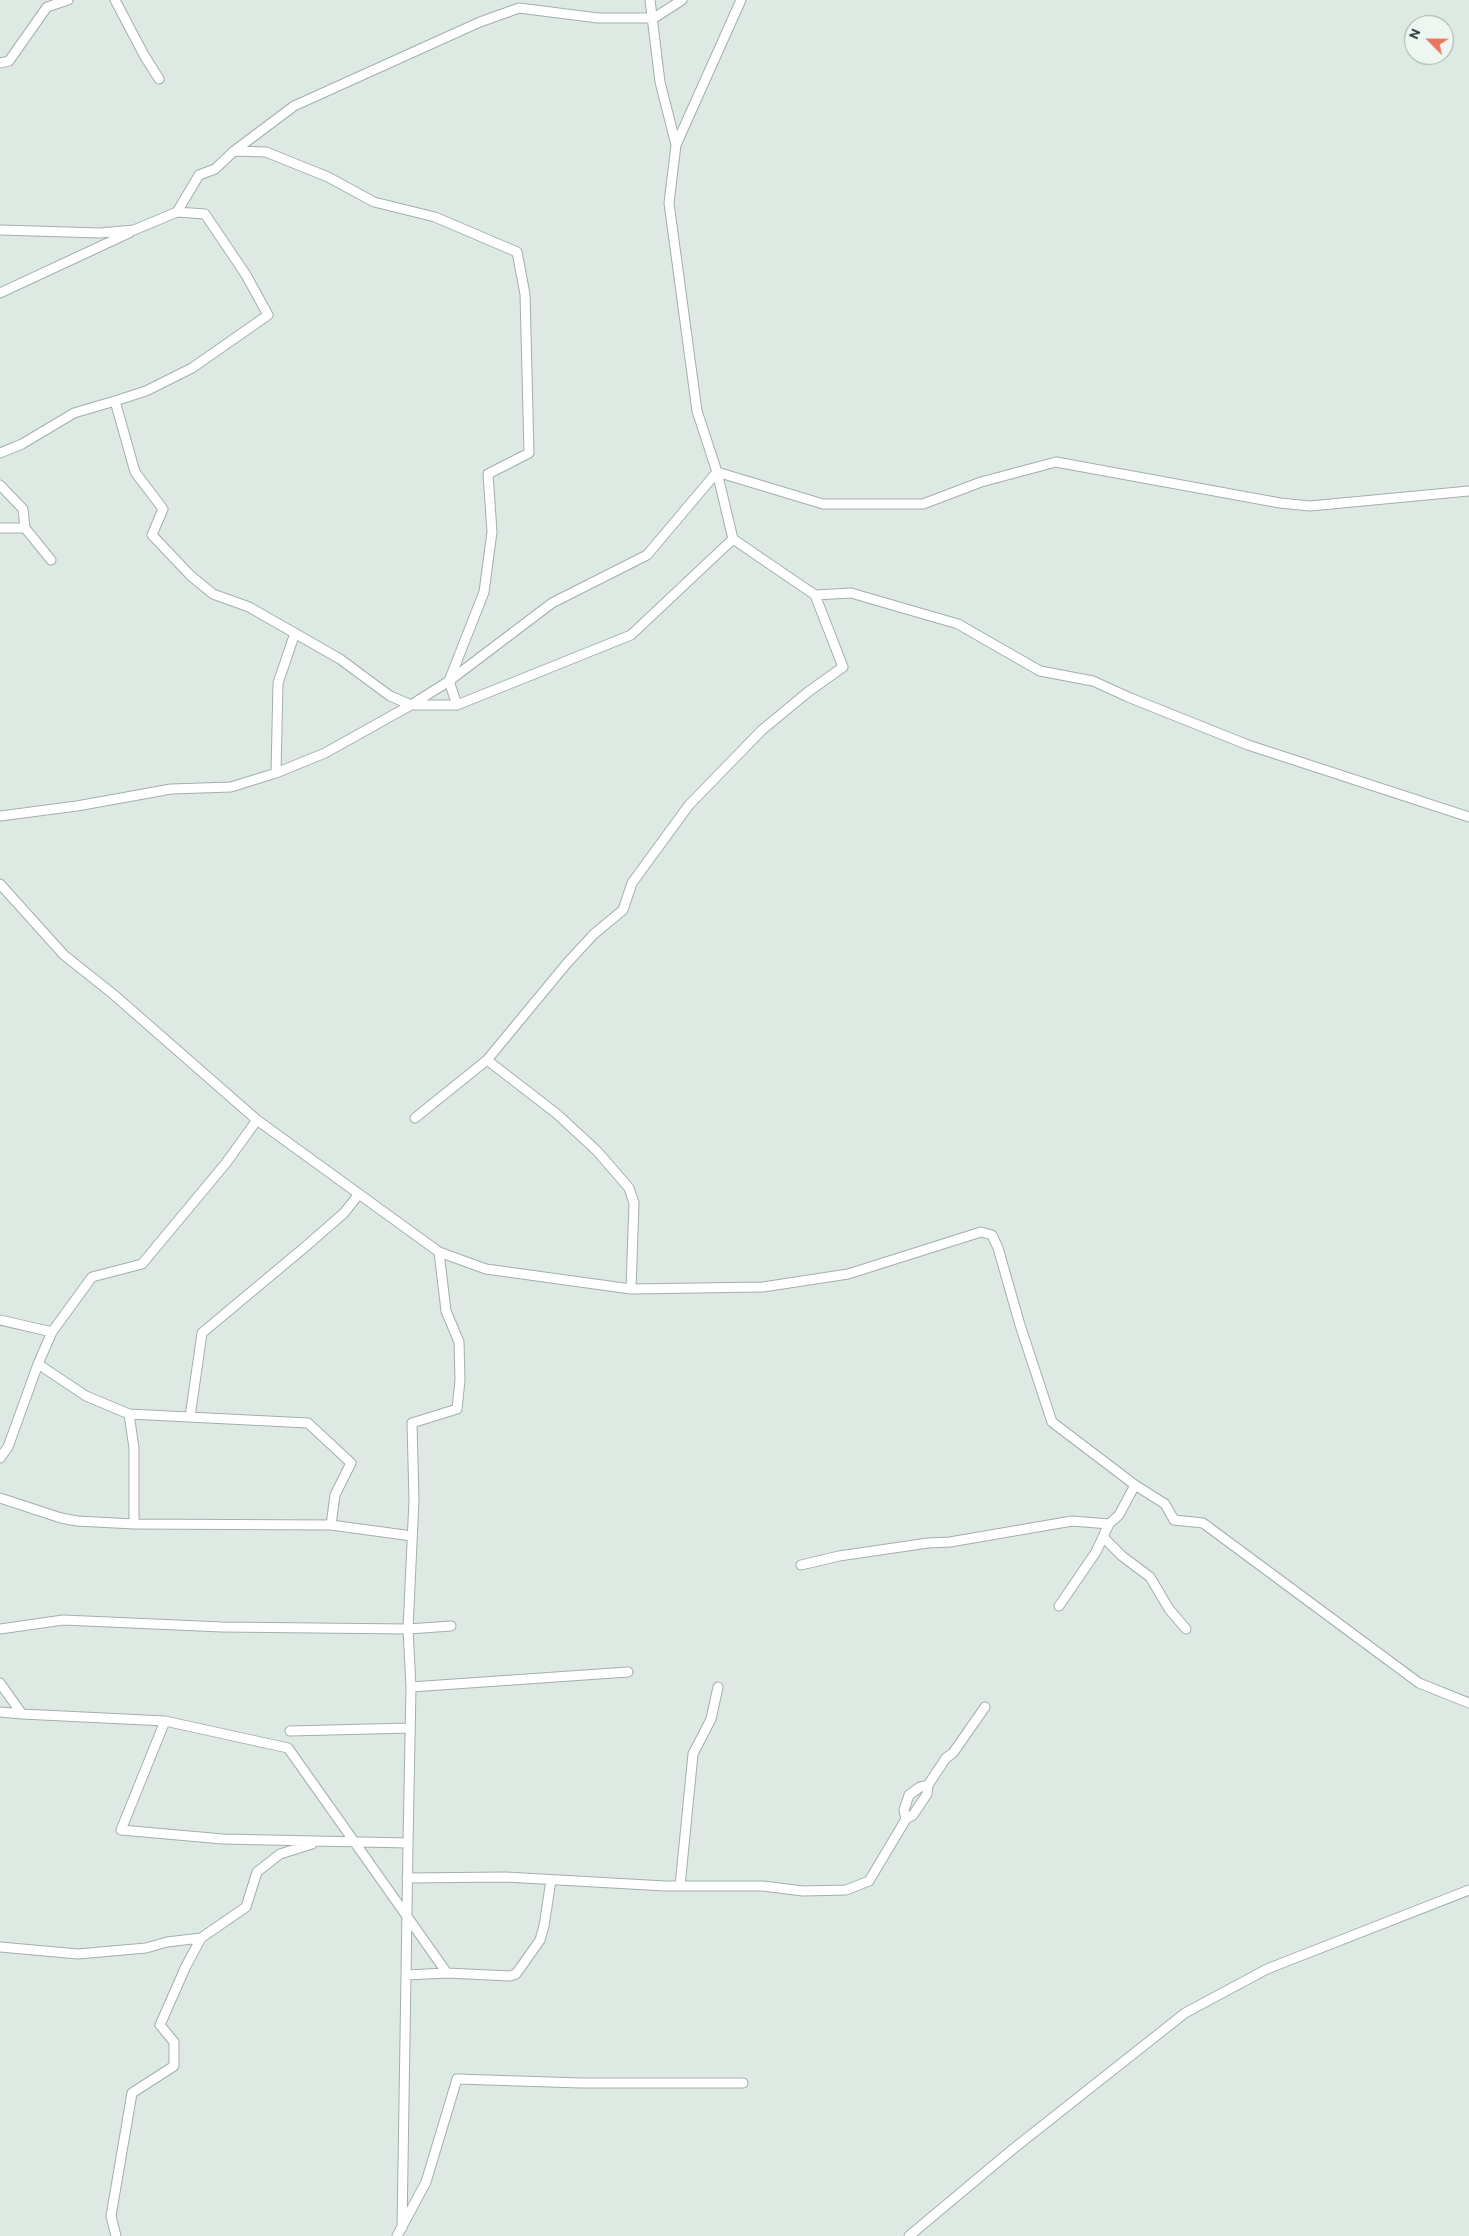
<!DOCTYPE html>
<html>
<head>
<meta charset="utf-8">
<style>
	body { margin:0 }
	#map { position:relative; width:1469px; height:2236px; overflow:hidden; background:#dee9e3; font-family:Overpass,sans-serif }
	canvas { display:block }
	.north { position:absolute; left:1404px; top:15px; width:50px; height:50px; box-sizing:border-box; background:#eef6f1; border:1px solid #9caaa4; border-radius:50%; rotate:293deg; font-size:14px; font-weight:700; line-height:20px; text-align:center; color:#213730 }
	.north::after { content:''; display:block; margin:auto; width:18px; height:22px; background:#e8775d; clip-path:polygon(50% 0,100% 100%,50% 72%,0 100%) }
</style>
</head>
<body>
<div id="map">
<canvas width="1469" height="2236"></canvas>
<div class="north">N</div>
</div>
<script>
const ctx = document.querySelector('canvas').getContext('2d');
ctx.lineJoin = 'round';
function poly(rows) {
  const path = new Path2D();
  for (const r of rows) {
    path.moveTo(r[0], r[1]);
    for (let i = 2; i < r.length; i += 2) path.lineTo(r[i], r[i + 1]);
  }
  return path;
}
function strokePath(path, color, width, dash) {
  ctx.strokeStyle = color;
  ctx.lineWidth = width;
  ctx.lineCap = dash ? 'butt' : 'round';
  ctx.setLineDash(dash || []);
  ctx.stroke(path);
}
const minor = poly([
	[115,0,144,55,159,79],
	[650,0,660,82,676,145,669,203,697,411,717,472,733,539],
	[0,63,9,61,47,7,68,0],
	[676,145,741,0],
	[234,151,294,106,480,22,519,8,598,18,654,18,682,0],
	[177,212,205,214,246,275,268,315,192,368,146,391,115,401,135,472,163,509,152,535,191,576,213,594,249,607,340,659,390,696,411,705,457,705,631,635,733,539,815,595,851,593,958,624,1040,671,1093,681,1128,697,1248,745,1469,817],
	[0,230,100,233,134,230,177,212,199,175,215,169,234,151,266,152,328,177,374,202,435,217,517,252,525,294,529,453,488,474,492,532,484,592,449,681,411,705,325,753,276,773,231,787,171,789,77,806,0,816],
	[0,293,129,233],
	[0,453,22,444,74,413,115,401],
	[0,485,23,509,25,528,51,560],
	[0,528,25,528],
	[457,705,449,681,552,603,647,555,717,472,823,504,923,504,981,482,1056,462,1280,503,1310,506,1469,491],
	[276,773,278,683,295,633],
	[0,884,64,955,113,994,257,1120,226,1163,142,1264,92,1277,52,1332,38,1364,8,1447,0,1458],
	[487,1060,557,1114,597,1151,629,1188,634,1203,631,1289],
	[415,1118,487,1060,568,962,594,934,623,910,632,883,689,805,762,730,808,692,843,667,815,595],
	[257,1120,439,1252,486,1269,631,1289,763,1287,848,1274,981,1232,992,1235,998,1248,1020,1325,1052,1422,1135,1485,1165,1504,1174,1520,1203,1523,1419,1683,1469,1703],
	[0,1320,52,1332],
	[38,1364,86,1396,129,1414,308,1423,351,1463,335,1495,331,1525],
	[129,1414,134,1448,134,1524],
	[190,1417,202,1333,305,1247,344,1213,359,1194],
	[0,1498,61,1518,77,1521,134,1524,331,1525,412,1536],
	[1103,1537,1122,1556,1150,1577,1169,1609,1186,1629],
	[801,1565,839,1556,928,1543,950,1542,1072,1521,1109,1524],
	[1059,1606,1096,1552,1109,1524,1119,1515,1135,1485],
	[0,1629,63,1620,222,1627,408,1629,451,1626],
	[0,1683,22,1714,165,1721,288,1748,447,1973],
	[411,1687,628,1672],
	[0,1712,22,1714],
	[165,1721,121,1830,223,1839,408,1843,411,1687,408,1629,414,1500,412,1423,457,1409,460,1380,459,1342,446,1311,439,1252],
	[290,1731,410,1728],
	[906,1819,904,1810,909,1795,920,1787,928,1785],
	[407,1878,506,1877,665,1886,763,1886,803,1891,846,1890,869,1881,906,1819,913,1815,927,1794,928,1785,946,1758,953,1753,985,1707],
	[680,1886,693,1754,711,1719,718,1687],
	[0,1947,78,1954,146,1948,167,1942,201,1938,246,1907,257,1872,280,1854,312,1844],
	[406,1975,408,1843],
	[402,2228,406,1975,447,1973,510,1976,516,1974,540,1940,544,1926,551,1880],
	[116,2236,111,2216,132,2093,174,2066,174,2042,160,2025,186,1966,201,1938],
	[397,2236,426,2182,457,2079,581,2083,743,2083],
	[909,2236,1013,2149,1185,2013,1267,1969,1469,1890]
]);
strokePath(minor, '#a2b0aa', 11);
strokePath(minor, '#fff', 9);
</script>
</body>
</html>
